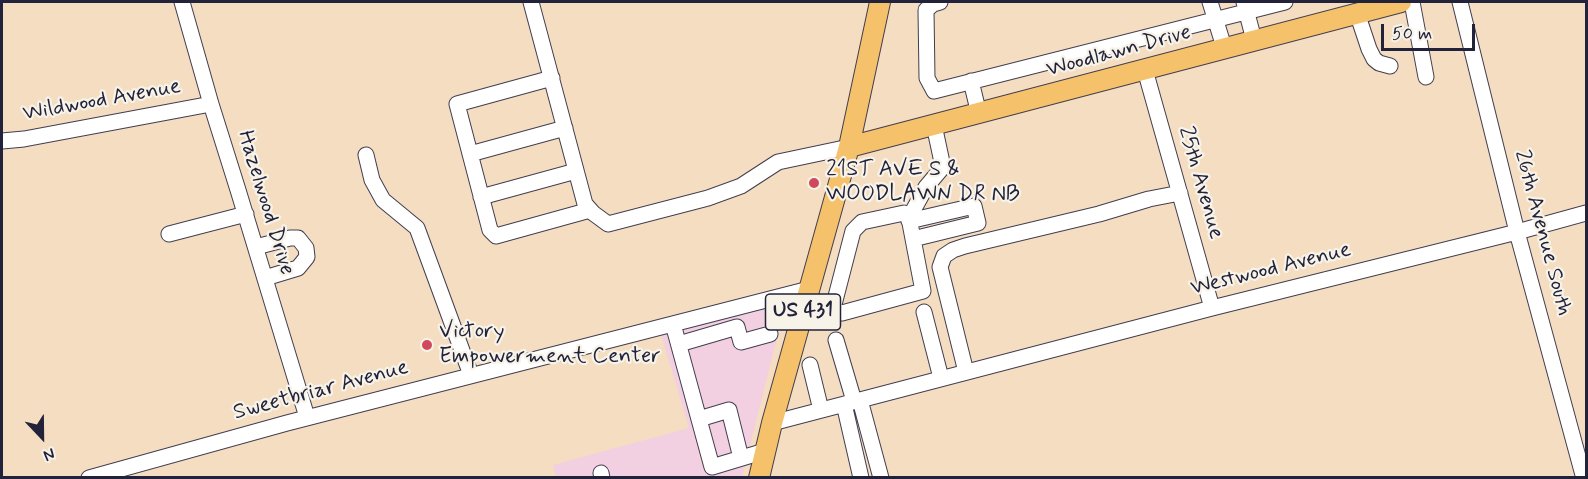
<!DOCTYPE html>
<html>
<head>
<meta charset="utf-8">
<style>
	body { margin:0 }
	#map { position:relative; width:1588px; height:479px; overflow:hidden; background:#f4ddc0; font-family:Mynerve,sans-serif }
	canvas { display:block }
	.frame { position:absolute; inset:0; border:3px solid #22223b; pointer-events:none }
	.north { position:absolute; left:12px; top:407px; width:60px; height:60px; -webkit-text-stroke:4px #f7f3e8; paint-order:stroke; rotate:158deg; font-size:16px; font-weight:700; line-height:24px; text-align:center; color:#22223b }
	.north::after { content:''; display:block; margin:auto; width:21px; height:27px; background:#22223b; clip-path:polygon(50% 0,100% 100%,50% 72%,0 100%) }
	.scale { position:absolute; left:1381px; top:24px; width:94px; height:27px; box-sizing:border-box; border:3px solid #22223b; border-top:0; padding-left:8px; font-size:18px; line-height:21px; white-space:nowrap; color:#22223b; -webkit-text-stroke:4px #f7f3e8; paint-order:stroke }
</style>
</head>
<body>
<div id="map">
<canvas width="1588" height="479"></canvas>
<div class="frame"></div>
<div class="north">N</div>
<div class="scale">50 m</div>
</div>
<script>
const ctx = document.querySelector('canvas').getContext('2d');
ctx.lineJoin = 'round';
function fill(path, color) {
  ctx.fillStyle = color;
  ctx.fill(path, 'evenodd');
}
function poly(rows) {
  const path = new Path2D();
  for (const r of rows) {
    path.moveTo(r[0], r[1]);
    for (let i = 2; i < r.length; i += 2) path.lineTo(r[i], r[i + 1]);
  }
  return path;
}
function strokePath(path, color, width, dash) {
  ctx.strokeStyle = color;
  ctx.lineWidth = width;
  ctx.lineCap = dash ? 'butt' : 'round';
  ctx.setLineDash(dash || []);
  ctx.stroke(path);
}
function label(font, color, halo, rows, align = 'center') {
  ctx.font = font + ' Mynerve,sans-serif';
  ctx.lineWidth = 4.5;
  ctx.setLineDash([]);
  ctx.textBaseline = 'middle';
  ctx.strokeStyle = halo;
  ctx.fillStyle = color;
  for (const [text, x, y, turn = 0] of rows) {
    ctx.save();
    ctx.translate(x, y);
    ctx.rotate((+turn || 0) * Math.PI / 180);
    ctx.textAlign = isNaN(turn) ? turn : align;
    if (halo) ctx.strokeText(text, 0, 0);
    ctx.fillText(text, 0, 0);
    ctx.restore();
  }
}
fill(poly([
	[782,303,783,314,742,477,556,477,553,465,689,428,661,334]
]), '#f2cfe1');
const minor = poly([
	[182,2,211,104,238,190,307,417],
	[531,2,585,204,593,213,608,224,708,198,741,186,778,162,849,147],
	[940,2,933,4,926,10,927,78,934,91,1285,2],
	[1210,2,1224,47],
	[1244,2,1254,40],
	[1412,2,1426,77],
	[1460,2,1517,232,1583,475],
	[1357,13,1369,49,1374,59,1379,63,1390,66],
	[1145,70,1212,308],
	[552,78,457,104,490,230,496,236,590,210],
	[971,81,979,114],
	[2,141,24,139,211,104],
	[470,154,565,128],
	[366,155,372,180,383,200,417,228,471,375],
	[481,197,576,171],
	[909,218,926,187,943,167,934,125],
	[909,221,974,206,978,223,913,239],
	[169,234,246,214],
	[256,247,290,238,298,238,306,248,307,257,298,268,265,278],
	[804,307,842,313,923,291,909,218,904,213,862,222,853,231,832,312],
	[924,312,941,378],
	[673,324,712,467,765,451],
	[836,340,854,401],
	[679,344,737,327,741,342,770,334],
	[810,365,821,410],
	[966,372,940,267,944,256,953,250,965,246,1099,214,1149,199,1180,193],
	[860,400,881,478],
	[844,404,861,478],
	[699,419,729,410,741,458],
	[772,423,1212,308,1517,232,1586,213],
	[601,473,602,478],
	[89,478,287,423,809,289]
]);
const major = poly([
	[849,147,1401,2],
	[759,478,772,423,849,147,880,2]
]);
strokePath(minor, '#423e4f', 17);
strokePath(major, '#423e4f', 22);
strokePath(minor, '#fff', 15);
strokePath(major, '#f5c16b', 20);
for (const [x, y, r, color] of [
	[814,183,6,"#d1495b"],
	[427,345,6,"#d1495b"]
]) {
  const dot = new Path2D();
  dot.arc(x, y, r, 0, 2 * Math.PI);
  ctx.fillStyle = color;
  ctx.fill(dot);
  strokePath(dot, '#f7f3e8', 2);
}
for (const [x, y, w] of [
	[803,312,75]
]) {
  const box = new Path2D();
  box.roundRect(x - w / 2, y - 18, w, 36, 4.5);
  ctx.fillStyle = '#f7f3e8';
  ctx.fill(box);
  strokePath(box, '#22223b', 1.5);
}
label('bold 21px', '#22223b', null, [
	["US 431",803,312]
]);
label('22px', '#22223b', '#f7f3e8', [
	["Woodlawn Drive",1119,52,-15],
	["Wildwood Avenue",102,101,-10],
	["25th Avenue",1200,183,74],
	["Hazelwood Drive",265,203,73],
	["26th Avenue South",1542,233,75],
	["Westwood Avenue",1271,270,-14],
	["Sweetbriar Avenue",321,391,-15]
]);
label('22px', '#22223b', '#f7f3e8', [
	["21ST AVE S &",826,170],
	["WOODLAWN DR NB",826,195],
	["Victory",439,332],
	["Empowerment Center",439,357]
], 'left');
</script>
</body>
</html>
